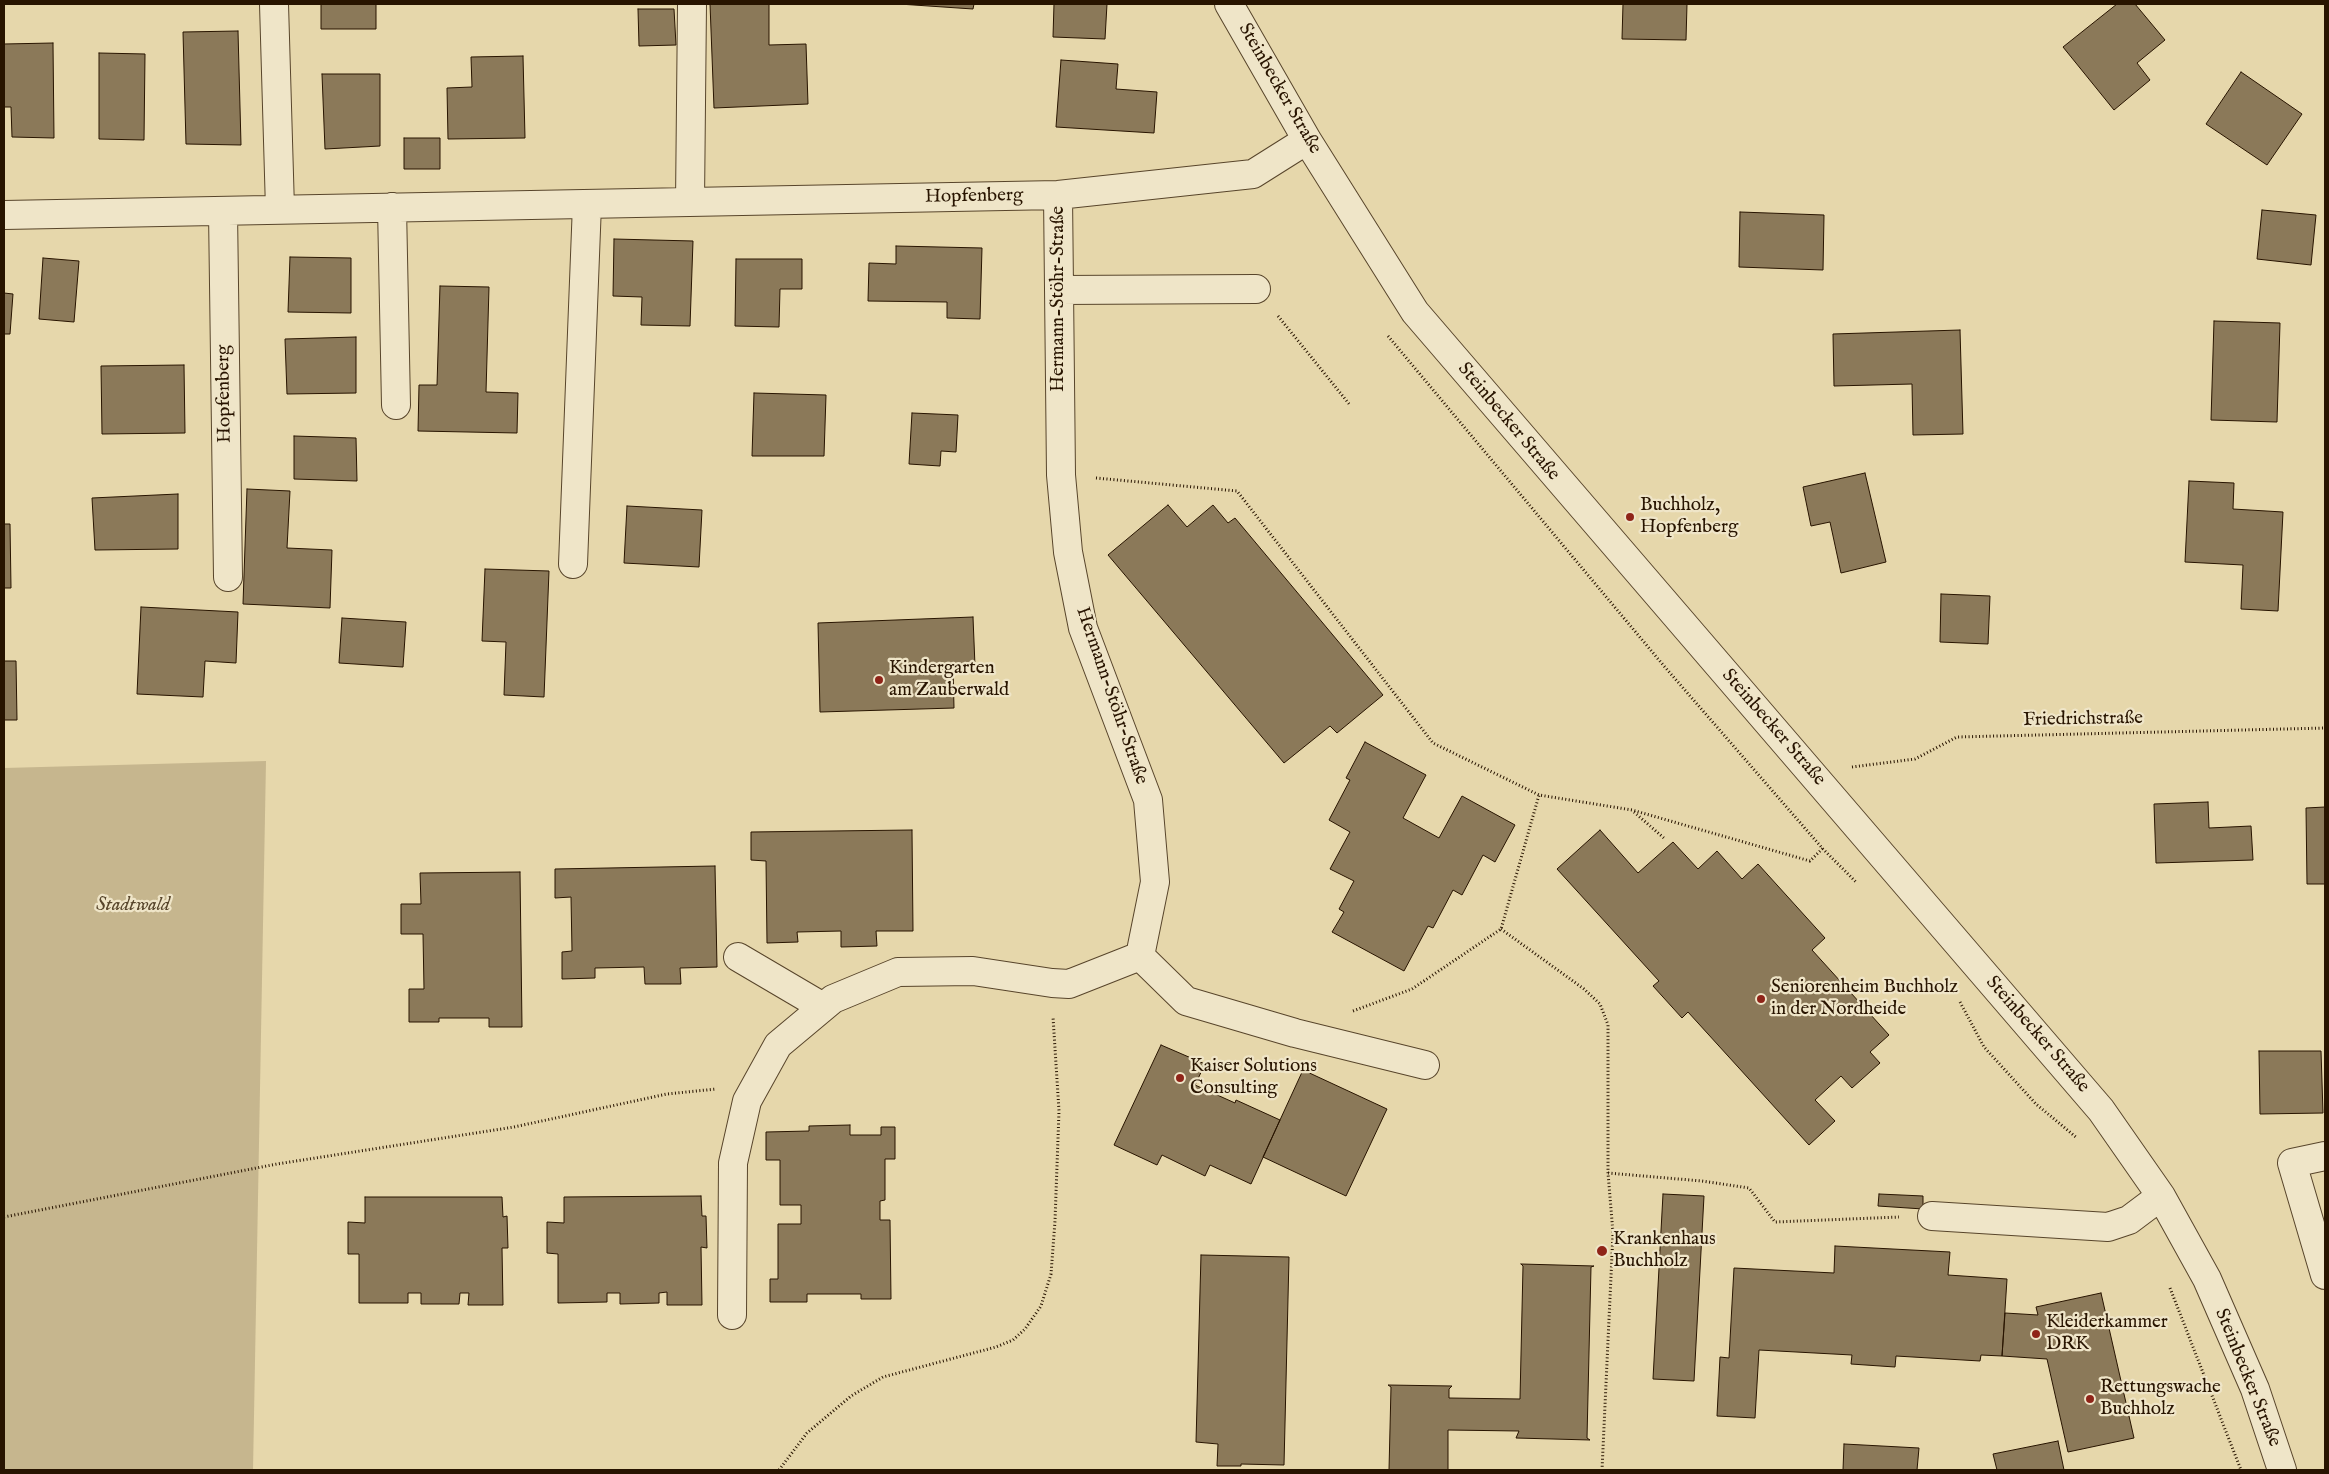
<!DOCTYPE html>
<html>
<head>
<meta charset="utf-8">
<style>
	body { margin:0 }
	#map { position:relative; width:2329px; height:1474px; overflow:hidden; background:#e6d7ab; font-family:"IM FELL English",serif }
	canvas { display:block }
	.frame { position:absolute; inset:0; border:5px solid #281400; pointer-events:none }
</style>
</head>
<body>
<div id="map">
<canvas width="2329" height="1474"></canvas>
<div class="frame"></div>
</div>
<script>
const ctx = document.querySelector('canvas').getContext('2d');
ctx.lineJoin = 'round';
function fill(path, color) {
  ctx.fillStyle = color;
  ctx.fill(path, 'evenodd');
}
function poly(rows) {
  const path = new Path2D();
  for (const r of rows) {
    path.moveTo(r[0], r[1]);
    for (let i = 2; i < r.length; i += 2) path.lineTo(r[i], r[i + 1]);
  }
  return path;
}
function strokePath(path, color, width, dash) {
  ctx.strokeStyle = color;
  ctx.lineWidth = width;
  ctx.lineCap = dash ? 'butt' : 'round';
  ctx.setLineDash(dash || []);
  ctx.stroke(path);
}
function label(font, color, halo, rows, align = 'center') {
  ctx.font = font + ' "IM FELL English",serif';
  ctx.lineWidth = 4.5;
  ctx.setLineDash([]);
  ctx.textBaseline = 'middle';
  ctx.strokeStyle = halo;
  ctx.fillStyle = color;
  for (const [text, x, y, turn = 0] of rows) {
    ctx.save();
    ctx.translate(x, y);
    ctx.rotate((+turn || 0) * Math.PI / 180);
    ctx.textAlign = isNaN(turn) ? turn : align;
    if (halo) ctx.strokeText(text, 0, 0);
    ctx.fillText(text, 0, 0);
    ctx.restore();
  }
}
fill(poly([
	[266,761,253,1470,4,1470,4,768]
]), '#c6b68e');
const building = poly([
	[321,4,376,4,376,29,321,29,321,4],
	[710,4,769,4,769,45,806,44,808,104,714,108,710,4],
	[899,4,974,4,973,9,899,4],
	[1054,4,1107,4,1105,39,1053,37,1054,4],
	[1623,4,1687,4,1686,40,1622,39,1623,4],
	[2117,4,2135,4,2165,40,2137,63,2150,80,2114,110,2063,47,2117,4],
	[638,9,674,9,676,45,639,46,638,9],
	[238,31,241,145,186,144,183,32,238,31],
	[53,43,54,138,12,137,11,107,4,107,4,44,53,43],
	[99,53,145,54,144,140,99,139,99,53],
	[523,56,525,138,448,139,447,88,472,87,471,57,523,56],
	[1061,60,1118,64,1116,89,1157,92,1154,133,1056,127,1061,60],
	[2241,72,2302,114,2267,165,2206,124,2241,72],
	[322,74,380,74,380,146,325,149,322,74],
	[404,138,440,138,440,169,404,169,404,138],
	[2262,210,2316,215,2311,265,2257,259,2262,210],
	[1740,212,1824,215,1823,270,1739,267,1740,212],
	[614,239,693,241,690,326,641,325,642,297,613,296,614,239],
	[896,246,982,248,980,319,947,318,947,302,868,301,869,263,896,264,896,246],
	[290,257,351,258,351,313,288,312,290,257],
	[43,258,79,261,74,322,39,319,43,258],
	[736,259,802,259,802,289,780,289,779,327,735,326,736,259],
	[440,286,489,287,486,392,518,393,517,433,418,431,419,385,437,385,440,286],
	[4,293,13,294,10,334,4,334,4,293],
	[2214,321,2280,323,2277,422,2211,420,2214,321],
	[1960,330,1963,434,1913,435,1912,384,1834,386,1833,334,1960,330],
	[356,337,356,393,287,394,285,339,356,337],
	[184,365,185,433,102,434,101,366,184,365],
	[754,393,826,395,824,456,752,456,754,393],
	[912,413,958,415,956,452,941,451,940,466,909,464,912,413],
	[294,436,356,438,357,481,294,479,294,436],
	[1865,473,1886,562,1841,573,1830,522,1811,526,1803,487,1865,473],
	[2189,481,2234,483,2233,509,2283,512,2278,611,2241,609,2243,565,2185,562,2189,481],
	[247,489,290,491,287,548,332,550,330,608,243,604,247,489],
	[178,494,178,549,95,550,92,498,178,494],
	[1168,505,1187,527,1213,505,1228,523,1235,518,1383,695,1337,733,1330,726,1284,763,1108,555,1168,505],
	[627,506,702,510,699,567,624,563,627,506],
	[4,524,10,524,11,588,4,588,4,524],
	[485,569,549,571,544,697,504,695,506,642,482,641,485,569],
	[1941,594,1990,596,1988,644,1940,642,1941,594],
	[141,607,238,612,236,663,205,661,203,697,137,694,141,607],
	[973,617,975,666,953,667,954,708,820,712,818,623,973,617],
	[342,618,406,622,403,667,339,663,342,618],
	[4,661,16,661,17,720,4,720,4,661],
	[1365,742,1426,775,1403,818,1439,838,1462,796,1515,825,1495,862,1483,855,1462,895,1453,890,1433,928,1428,926,1404,971,1332,932,1344,912,1339,909,1354,881,1330,869,1350,832,1329,820,1350,780,1346,778,1365,742],
	[2208,802,2209,828,2251,826,2253,860,2156,863,2154,804,2208,802],
	[2325,807,2325,884,2307,884,2306,808,2325,807],
	[912,830,913,931,876,931,877,946,841,947,841,931,797,932,798,942,767,943,766,861,751,860,751,832,912,830],
	[1600,830,1638,873,1673,842,1698,869,1717,851,1742,879,1758,864,1825,938,1812,950,1889,1035,1870,1052,1880,1063,1852,1088,1841,1076,1815,1100,1835,1121,1809,1145,1688,1012,1682,1018,1653,986,1659,981,1557,869,1600,830],
	[715,866,717,967,680,968,681,984,645,984,644,967,595,968,595,978,562,979,562,952,572,951,571,897,555,898,555,869,715,866],
	[520,872,522,1027,489,1027,489,1018,439,1018,439,1022,409,1022,409,989,424,989,423,934,401,934,401,904,421,904,420,873,520,872],
	[1161,1045,1205,1064,1195,1085,1235,1103,1236,1100,1280,1120,1251,1184,1210,1165,1205,1176,1162,1155,1157,1165,1114,1145,1161,1045],
	[2259,1051,2321,1051,2323,1113,2260,1114,2259,1051],
	[1303,1070,1387,1109,1346,1196,1263,1157,1303,1070],
	[850,1125,850,1135,881,1135,881,1127,895,1127,895,1159,885,1159,885,1200,880,1201,880,1220,890,1220,891,1299,861,1299,861,1294,807,1294,807,1302,770,1302,770,1279,778,1279,778,1224,801,1224,801,1205,780,1205,780,1160,766,1160,766,1132,809,1131,809,1126,850,1125],
	[1663,1194,1704,1196,1694,1381,1653,1379,1663,1194],
	[1879,1194,1923,1196,1923,1209,1878,1206,1879,1194],
	[701,1196,702,1216,706,1216,707,1248,701,1247,702,1305,667,1305,667,1292,659,1293,659,1303,620,1304,620,1293,607,1293,607,1302,558,1303,558,1254,547,1253,547,1222,564,1223,564,1197,701,1196],
	[365,1197,502,1197,503,1217,507,1216,508,1248,502,1248,503,1305,468,1305,469,1293,460,1293,459,1304,421,1304,421,1293,408,1293,408,1303,359,1303,359,1254,348,1254,348,1222,365,1223,365,1197],
	[1835,1246,1950,1252,1948,1275,2007,1279,2002,1356,1981,1355,1980,1361,1896,1356,1895,1367,1851,1364,1852,1355,1759,1350,1755,1418,1717,1416,1720,1357,1729,1358,1734,1268,1834,1273,1835,1246],
	[1201,1255,1289,1257,1284,1465,1241,1464,1241,1466,1217,1466,1218,1444,1196,1442,1201,1255],
	[1521,1264,1594,1266,1591,1267,1587,1438,1590,1440,1516,1438,1519,1431,1448,1430,1448,1470,1389,1470,1391,1387,1388,1385,1452,1386,1449,1389,1449,1398,1520,1399,1523,1266,1521,1264],
	[2101,1293,2134,1438,2068,1452,2047,1359,2002,1356,2005,1313,2038,1315,2036,1307,2101,1293],
	[2058,1441,2064,1470,1997,1470,1993,1454,2058,1441],
	[1844,1444,1919,1448,1917,1470,1843,1470,1844,1444]
]);
fill(building, '#8b7959');
strokePath(building, '#281400', 1);
const minor = poly([
	[274,4,280,209],
	[1229,4,1307,140,1415,312,2101,1110,2161,1196,2207,1279,2255,1389,2282,1470],
	[1058,195,1061,475,1068,552,1083,628,1148,800,1155,882,1140,956,1186,1001,1295,1033,1425,1065],
	[690,202,692,4],
	[392,207,396,405],
	[223,211,228,577],
	[4,215,1058,195,1253,174,1307,140],
	[1059,290,1256,289],
	[573,564,587,204],
	[738,957,823,1007],
	[2325,1156,2292,1163,2325,1275],
	[1932,1216,2108,1227,2129,1220,2161,1196],
	[732,1315,733,1163,747,1101,778,1045,833,999,898,972,973,971,1052,983,1069,984,1140,956]
]);
strokePath(minor, '#58452b', 30);
strokePath(poly([
	[1278,316,1350,405],
	[1388,336,1664,666,1823,849,1857,883],
	[1096,478,1237,491,1433,743,1539,795,1632,810,1810,861,1823,848],
	[1852,767,1915,759,1957,737,2325,728],
	[1634,812,1665,839],
	[1501,929,1584,989,1600,1004,1608,1025,1608,1173,1613,1233,1602,1470],
	[1960,1002,1984,1047,2036,1104,2077,1138],
	[1353,1011,1412,989,1501,929,1539,795],
	[1608,1173,1702,1181,1749,1188,1775,1222,1899,1217],
	[4,1217,277,1164,514,1127,667,1094,716,1089],
	[2170,1288,2241,1470],
	[779,1470,807,1433,851,1396,883,1377,996,1347,1013,1340,1025,1329,1041,1306,1051,1274,1055,1221,1059,1111,1053,1017]
]), '#281400', 3, [1, 2.5]);
strokePath(minor, '#efe5c8', 28);
for (const [x, y, r, color] of [
	[1630,517,5,"#8f2418"],
	[879,680,5,"#8f2418"],
	[1761,999,5,"#8f2418"],
	[1180,1078,5,"#8f2418"],
	[1602,1251,6,"#8f2418"],
	[2036,1334,5,"#8f2418"],
	[2090,1399,5,"#8f2418"]
]) {
  const dot = new Path2D();
  dot.arc(x, y, r, 0, 2 * Math.PI);
  ctx.fillStyle = color;
  ctx.fill(dot);
  strokePath(dot, '#efe5c8', 2);
}
label('19px', '#281400', '#efe5c8', [
	["Steinbecker Straße",1279,89,60],
	["Hopfenberg",974,197,-1],
	["Hermann-Stöhr-Straße",1059,299,-90],
	["Hopfenberg",225,394,-91],
	["Steinbecker Straße",1508,422,50],
	["Hermann-Stöhr-Straße",1111,696,71],
	["Friedrichstraße",2083,720,-1],
	["Steinbecker Straße",1773,728,49],
	["Steinbecker Straße",2037,1035,49],
	["Steinbecker Straße",2247,1378,68]
]);
label('19px', '#281400', '#efe5c8', [
	["Buchholz,",1640,506],
	["Hopfenberg",1640,528],
	["Kindergarten",889,669],
	["am Zauberwald",889,691],
	["Seniorenheim Buchholz",1771,988],
	["in der Nordheide",1771,1010],
	["Kaiser Solutions",1190,1067],
	["Consulting",1190,1089],
	["Krankenhaus",1613,1240],
	["Buchholz",1613,1262],
	["Kleiderkammer",2046,1323],
	["DRK",2046,1345],
	["Rettungswache",2100,1388],
	["Buchholz",2100,1410]
], 'left');
label('italic 19px', '#57452b', '#efe5c8', [
	["Stadtwald",133,906]
]);
</script>
</body>
</html>
